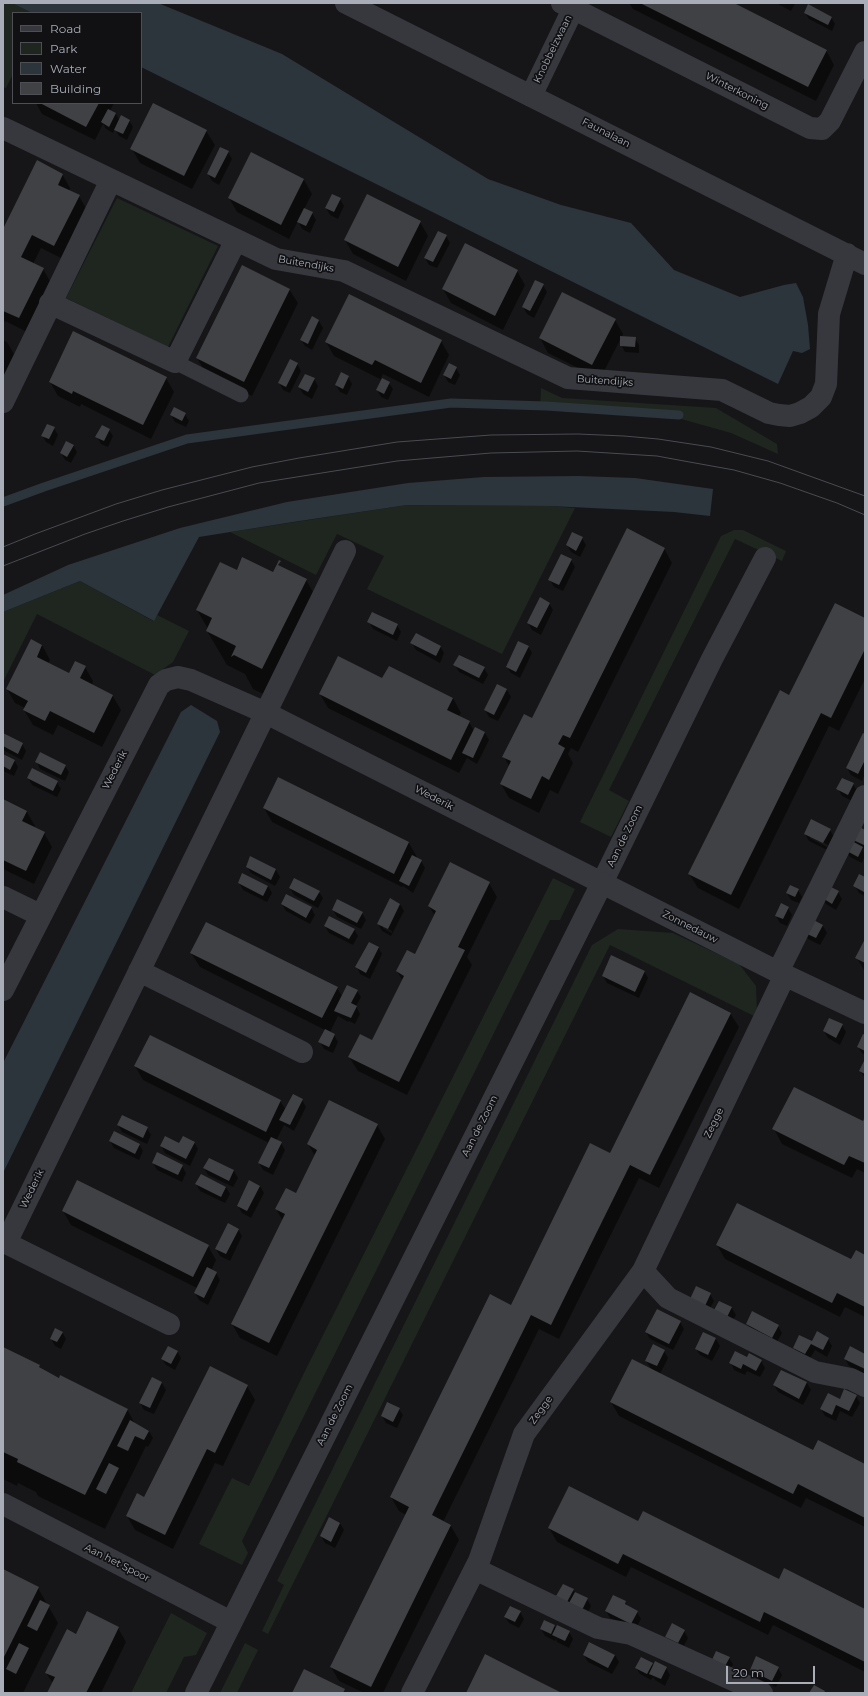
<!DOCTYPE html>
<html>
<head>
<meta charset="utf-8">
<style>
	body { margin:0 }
	#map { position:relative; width:868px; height:1696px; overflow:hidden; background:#161618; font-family:Montserrat,sans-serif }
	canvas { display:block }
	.frame { position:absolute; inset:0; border:4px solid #a8adb8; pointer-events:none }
	.legend { position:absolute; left:12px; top:12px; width:130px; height:92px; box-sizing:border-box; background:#111113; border:1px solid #4d4f55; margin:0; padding:5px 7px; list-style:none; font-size:12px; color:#a8adb8 }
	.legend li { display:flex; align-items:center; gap:8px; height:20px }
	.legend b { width:20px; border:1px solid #4d4f55 }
	.scale { position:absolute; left:726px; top:1666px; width:89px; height:18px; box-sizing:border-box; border:2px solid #a8adb8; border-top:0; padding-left:5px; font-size:12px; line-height:14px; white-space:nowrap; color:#a8adb8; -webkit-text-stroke:3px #111113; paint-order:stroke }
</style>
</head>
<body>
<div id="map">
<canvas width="868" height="1696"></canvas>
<div class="frame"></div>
<ul class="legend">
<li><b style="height:5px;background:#37383d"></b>Road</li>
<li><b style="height:11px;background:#1e261f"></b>Park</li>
<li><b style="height:11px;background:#2c353c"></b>Water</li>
<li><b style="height:11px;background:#404145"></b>Building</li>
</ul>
<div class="scale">20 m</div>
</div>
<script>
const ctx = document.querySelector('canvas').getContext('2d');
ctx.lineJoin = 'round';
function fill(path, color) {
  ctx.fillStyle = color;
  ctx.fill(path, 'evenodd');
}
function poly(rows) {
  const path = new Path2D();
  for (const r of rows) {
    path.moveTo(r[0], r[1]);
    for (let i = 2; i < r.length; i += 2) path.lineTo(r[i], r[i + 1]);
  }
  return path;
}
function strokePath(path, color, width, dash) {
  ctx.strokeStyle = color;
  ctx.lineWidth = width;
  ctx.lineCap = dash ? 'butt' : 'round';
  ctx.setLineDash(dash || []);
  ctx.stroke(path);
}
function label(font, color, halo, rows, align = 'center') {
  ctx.font = font + ' Montserrat,sans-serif';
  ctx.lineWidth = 3.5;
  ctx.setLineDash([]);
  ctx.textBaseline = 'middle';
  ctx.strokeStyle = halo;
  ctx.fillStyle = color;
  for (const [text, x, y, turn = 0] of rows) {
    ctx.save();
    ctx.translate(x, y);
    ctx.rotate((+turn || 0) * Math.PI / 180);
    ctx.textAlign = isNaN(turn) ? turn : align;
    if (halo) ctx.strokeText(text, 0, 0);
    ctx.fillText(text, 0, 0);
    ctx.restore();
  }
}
fill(poly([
	[3,3,12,3,32,13,13,13,13,74,6,88,3,87],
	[117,198,218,246,168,347,66,298],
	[541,388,562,398,716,408,777,444,778,454,731,433,674,417,540,408],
	[407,505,550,506,575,508,502,654,367,589,384,556,337,534,316,575,230,532],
	[734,530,743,530,786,551,782,561,735,539,609,790,629,801,611,837,580,822,721,536],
	[80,581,153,621,157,615,189,631,173,662,155,675,37,614,3,682,3,612],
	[553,878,575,889,560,920,550,920,242,1541,248,1553,242,1565,199,1544,232,1478,249,1486,306,1369],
	[618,929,673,933,739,964,756,986,757,1012,754,1016,610,945,268,1634,262,1631,284,1585,277,1581,592,945],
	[171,1613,207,1633,196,1655,184,1657,166,1693,131,1693],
	[245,1643,258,1650,237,1693,220,1693]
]), '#1e261f');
fill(poly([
	[12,3,158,3,282,54,488,179,561,205,631,223,674,270,740,297,784,285,796,283,803,297,808,325,810,349,802,353,793,351,778,384,141,67,141,13,32,13],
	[579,476,635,478,713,489,710,516,674,512,550,506,407,505,293,522,199,537,154,621,80,581,3,612,3,595,68,565,180,528,287,502,408,483,484,477],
	[191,705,217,721,220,732,3,1173,3,1063,181,712]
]), '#2c353c');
fill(poly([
	[629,3,731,3,826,50,834,65,816,101,633,9],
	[776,3,794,3,795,4,791,11],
	[805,13,831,17,835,24,832,31,809,19],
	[36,103,114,103,110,111,116,114,120,121,129,120,133,127,127,140,119,136,115,129,113,133,106,129,103,124,95,140,42,114],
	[206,131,215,145,192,189,140,163,132,149],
	[228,152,232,159,219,185,212,181,208,174],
	[251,153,304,180,312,194,304,209,312,213,316,220,310,233,302,229,298,221,289,239,237,212,229,198],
	[62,174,70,188,69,191,79,196,87,210,63,259,41,248,33,264,43,269,51,283,27,332,5,321,3,324,3,231],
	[340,199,344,206,338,219,330,215,326,208],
	[420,222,428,236,406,281,353,254,345,240],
	[446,236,450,243,437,268,429,265,425,258],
	[517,271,525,285,503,330,451,303,443,289],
	[543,285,547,292,534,318,527,314,523,307],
	[289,289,298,303,252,396,205,372,197,358],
	[615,320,623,334,622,337,635,338,639,345,639,353,625,352,621,345,621,338,600,379,548,353,540,338],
	[319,321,323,328,312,350,305,346,301,340],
	[3,340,7,342,15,356,3,379],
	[441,341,449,355,429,397,383,374,381,378,389,383,393,389,388,400,381,397,377,390,382,380,334,356,326,342],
	[297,364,301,371,290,393,283,390,279,383],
	[456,368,460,375,455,385,448,382,444,375],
	[348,377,352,384,347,395,340,392,336,385],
	[166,378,174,392,151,439,81,404,80,407,58,396,50,382],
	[314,379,318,386,312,399,303,394,299,387],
	[185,414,189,421,186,427,175,422,171,415],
	[54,428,58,435,53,446,46,442,42,435],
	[109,430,113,436,108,447,101,444,97,437],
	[73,445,77,452,71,463,65,460,61,453],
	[582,538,586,545,580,557,571,552,567,545],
	[664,548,672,563,578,752,571,748,568,754,573,763,558,794,550,790,539,813,509,798,501,784,509,766,504,757],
	[571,560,575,567,563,591,554,587,550,580],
	[237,571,274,574,306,580,326,614,282,703,253,689,245,674,227,665,207,631,208,629,197,610],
	[549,603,553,610,541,635,532,630,528,623],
	[865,619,865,679,839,731,829,726,739,909,698,888,689,874,789,696],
	[369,622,397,625,401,632,397,641,373,629],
	[412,643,440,646,444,653,440,663,416,650],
	[42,645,50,660,48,664,69,674,85,667,93,681,92,685,112,695,121,710,102,747,58,725,53,735,33,725,24,710,25,708,15,703,7,689],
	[528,646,532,653,520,678,511,673,507,667],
	[455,665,484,668,488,675,483,684,459,672],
	[383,679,453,698,461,713,459,716,469,722,474,731,476,729,485,733,489,740,477,764,467,758,459,773,328,708,320,694],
	[507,690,511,697,498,721,489,717,485,710],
	[3,734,22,744,26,751,22,760,3,750],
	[864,734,865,735,865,774,862,781,851,775,847,768],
	[3,755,14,760,18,767,14,776,3,771],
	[37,762,65,766,69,772,65,781,40,769],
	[28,778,57,782,61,789,57,797,32,785],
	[278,778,409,843,417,857,416,859,421,861,425,868,413,893,403,886,402,887,272,822,264,808],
	[853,784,857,791,852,801,842,796,838,789],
	[3,800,27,812,35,826,34,828,44,833,52,847,34,884,3,869],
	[858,827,865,831,865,850,863,849,865,856,862,863,850,857,846,850,855,844,852,839],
	[830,830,834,837,827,850,809,841,805,834],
	[810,835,828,845,827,847,810,838],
	[247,866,276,870,280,877,275,886,251,873],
	[860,875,865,878,865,896,859,893,855,886],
	[239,883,268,886,272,893,267,902,243,890],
	[489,883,497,897,467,957,472,965,407,1095,358,1071,349,1057,372,1041,402,980,397,971,415,955,435,916,429,906],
	[290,888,319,892,323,898,318,908,294,895],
	[798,890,802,897,799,903,791,900,787,893],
	[838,892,842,899,836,910,826,904,822,897],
	[286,896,311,908,315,915,310,924,286,911,282,904],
	[400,904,404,911,391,936,382,931,378,924],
	[383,926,392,931,392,933,383,928],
	[788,908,792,915,787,926,780,923,776,916],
	[333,910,362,913,366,920,361,929,337,917],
	[325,926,354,929,358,936,353,945,329,933],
	[823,926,827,933,820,945,808,939,804,932],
	[865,941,865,972,857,958],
	[378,947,382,954,370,979,360,974,357,967],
	[191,953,337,988,342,996,357,991,361,997,356,1006,360,1014,355,1024,349,1021,348,1022,338,1016,330,1032,334,1035,338,1042,333,1053,324,1049,320,1042,325,1030,200,967],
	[644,971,648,978,639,998,607,983,603,976],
	[730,1013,739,1027,659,1188,639,1178,559,1339,539,1329,443,1522,451,1526,459,1540,383,1693,364,1693,339,1681,331,1667,406,1515,399,1511,391,1497,511,1306,611,1155],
	[842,1025,846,1032,840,1045,828,1038,824,1031],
	[865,1036,865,1055,862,1053,858,1047],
	[865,1061,865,1078,860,1071],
	[135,1066,280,1101,286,1110,302,1100,306,1107,294,1131,284,1125,276,1141,281,1143,285,1150,273,1175,263,1170,259,1163,269,1143,143,1080],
	[865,1119,865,1173,857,1169,852,1178,782,1144,774,1129,863,1123],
	[118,1125,147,1128,151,1135,147,1144,122,1132],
	[377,1125,385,1139,277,1356,240,1338,232,1324,283,1221,276,1209,296,1194,315,1156,308,1144],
	[110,1141,139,1144,143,1151,139,1160,114,1148],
	[194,1142,198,1149,190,1166,165,1153,161,1146],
	[209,1159,234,1171,238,1178,233,1187,208,1175,204,1168],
	[153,1163,182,1166,186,1173,182,1182,157,1170],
	[196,1184,226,1187,230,1194,225,1203,200,1191],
	[260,1186,264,1193,251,1218,242,1213,238,1206],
	[63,1211,208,1246,216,1260,211,1271,216,1273,220,1280,208,1305,199,1300,195,1293,197,1288,71,1225],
	[238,1229,242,1236,230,1261,220,1256,216,1249],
	[717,1245,852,1261,865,1256,865,1317,845,1307,840,1317,725,1259],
	[697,1287,710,1294,714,1301,708,1312],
	[720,1302,732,1308,736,1315,731,1323],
	[680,1322,684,1329,673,1350,650,1339,646,1332],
	[747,1324,778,1326,782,1333,776,1344,751,1331],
	[62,1332,66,1339,61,1349,55,1346,51,1339],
	[704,1333,716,1339,720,1346,712,1361,700,1355,696,1349],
	[828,1339,832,1346,827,1357,815,1350,809,1360,798,1355,794,1348],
	[3,1348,39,1366,42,1370,127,1409,135,1424,149,1431,153,1438,148,1447,146,1446,105,1529,38,1496,36,1492,18,1483,17,1486,3,1479],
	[177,1351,181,1358,175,1370,166,1365,162,1359],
	[664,1351,668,1358,660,1374,814,1452,865,1465,865,1527,806,1498,801,1508,619,1416,611,1402,652,1370,646,1361],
	[865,1355,865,1374,849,1366,845,1359],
	[747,1358,761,1361,765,1368,760,1377,747,1371,745,1375,734,1370,731,1363],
	[782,1371,807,1383,811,1390,803,1405,778,1392,774,1385],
	[162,1383,166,1390,154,1414,144,1410,140,1403],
	[247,1386,255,1400,223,1466,215,1463,173,1549,135,1530,127,1516],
	[856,1396,860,1403,852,1417,840,1411,836,1421,825,1416,821,1409],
	[399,1409,403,1415,397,1428,386,1423,382,1416],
	[639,1522,780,1580,865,1610,865,1672,773,1625,768,1635,631,1567,626,1577,557,1542,549,1528],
	[340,1523,344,1530,335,1548,325,1543,321,1536],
	[3,1571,38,1588,58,1623,23,1693,3,1693],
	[563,1585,587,1599,591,1606,586,1616,561,1603],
	[625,1602,628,1607,637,1612,641,1619,635,1630,610,1618,606,1611],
	[520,1612,524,1619,519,1628,509,1623,505,1617],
	[554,1626,556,1629,569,1632,573,1639,569,1648,557,1642,556,1639,555,1641,545,1636,541,1629],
	[118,1628,126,1642,101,1693,48,1693,53,1683,46,1673,76,1636],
	[684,1631,688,1638,682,1649,670,1643,666,1636],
	[584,1655,615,1655,619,1662,612,1674,588,1662],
	[729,1658,733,1664,728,1674,716,1669],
	[652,1664,654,1667,666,1668,670,1675,665,1686,655,1680,653,1677,651,1680,640,1674,636,1668],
	[778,1668,782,1675,776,1687,755,1677,751,1670]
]), '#0007');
strokePath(poly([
	[3,502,44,487,187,439,451,403,546,406,679,415]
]), '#2c353c', 9);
fill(poly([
	[640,3,734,3,827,50,808,87],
	[808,4,832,17,828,25,804,13],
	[40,103,99,103,86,127],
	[153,103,207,130,184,176,130,149],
	[108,109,116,113,109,127,101,122],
	[121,115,130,120,123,134,114,130],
	[220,147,229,151,215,178,207,174],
	[251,152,304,179,281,225,228,198],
	[37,160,63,174,58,185,80,195,54,246,32,235,21,257,44,268,19,318,3,311,3,229],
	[332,194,341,198,334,212,325,208],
	[367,194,421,221,398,267,344,240],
	[304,208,313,212,306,226,297,222],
	[438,231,447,235,433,262,424,258],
	[465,243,518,270,495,316,442,289],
	[242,265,290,289,244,382,196,358],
	[535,280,544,284,530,311,522,307],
	[562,292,616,319,592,365,539,338],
	[349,294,442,340,421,383,375,360,372,365,325,342],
	[312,316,319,320,308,344,300,340],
	[73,331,167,377,143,425,73,391,72,394,49,382],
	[620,336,636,337,635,347,620,346],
	[290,359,298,363,286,387,278,383],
	[449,363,457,367,451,379,443,375],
	[341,372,349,376,343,389,335,385],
	[305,374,315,378,308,392,298,387],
	[382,378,390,382,384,394,376,390],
	[174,407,186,413,182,421,170,415],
	[47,424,55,427,49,439,41,436],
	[102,425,110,429,104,441,95,437],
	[66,441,74,445,67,457,60,453],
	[627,528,665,548,570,738,563,735,558,744,565,748,549,780,542,776,531,799,500,784,511,761,502,757,524,714,532,718],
	[572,532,583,537,576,551,566,545],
	[561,554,572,559,559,585,548,580],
	[242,557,273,572,279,560,281,561,278,565,307,579,262,669,234,655,231,657,236,646,206,631,212,618,196,610,220,562,237,570],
	[540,597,550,603,537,628,527,623],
	[835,603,865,618,865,649,831,718,821,713,731,895,688,874,780,690,789,695],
	[372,612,398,624,393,635,367,622],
	[416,633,441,646,436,656,410,643],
	[31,639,42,645,37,657,69,673,75,661,86,666,80,678,113,695,94,733,50,711,45,721,23,710,28,701,6,689],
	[518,641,529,646,516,672,506,667],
	[459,655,485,667,479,678,453,665],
	[338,656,382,678,389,666,453,698,447,710,470,721,451,760,319,694],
	[497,684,507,689,494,715,484,710],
	[475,727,485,732,473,758,462,753],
	[3,733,23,743,18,754,3,746],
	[863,733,865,734,865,760,858,774,846,768],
	[40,752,66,765,61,775,35,762],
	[3,754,15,760,10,770,3,766],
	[32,768,58,781,53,791,27,778],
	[278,777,409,842,394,874,263,808],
	[842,778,854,783,848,795,836,789],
	[3,799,27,811,22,821,45,832,26,871,3,860],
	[811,819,831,829,823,843,804,834],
	[858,826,865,830,864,845,851,839],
	[850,840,863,847,858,857,845,850],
	[412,855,422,860,409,886,399,881],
	[250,856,276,869,271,880,246,867],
	[450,862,490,882,458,947,465,950,399,1082,348,1057,360,1034,372,1040,404,976,396,971,407,950,415,954,436,911,428,906],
	[242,873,268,886,263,896,238,883],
	[859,874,865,877,864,892,853,886],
	[294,878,320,891,314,901,289,888],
	[790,885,799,889,795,897,786,893],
	[827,885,839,891,832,904,821,897],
	[286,894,312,907,306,918,281,904],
	[390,898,400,904,388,929,377,924],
	[337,899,363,912,357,923,332,910],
	[781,903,789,907,783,919,775,916],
	[329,916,355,929,349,939,324,926],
	[810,918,823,925,816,938,803,932],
	[206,922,338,987,322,1018,190,953],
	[865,939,865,963,855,958],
	[369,942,379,947,366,973,355,967],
	[611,955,645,971,635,992,602,976],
	[347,985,358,990,351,1003,357,1006,351,1018,334,1011],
	[690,992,731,1013,650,1175,630,1165,551,1325,531,1315,432,1515,451,1525,371,1687,330,1667,409,1507,390,1497,490,1294,511,1305,590,1143,610,1153],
	[829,1018,843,1024,836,1038,823,1031],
	[325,1029,335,1034,329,1047,318,1042],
	[863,1034,865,1035,865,1051,857,1047],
	[150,1035,281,1100,266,1132,134,1066],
	[865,1059,865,1074,859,1071],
	[794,1087,863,1121,865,1117,865,1163,849,1156,844,1165,772,1129],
	[293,1094,303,1099,290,1125,279,1120],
	[329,1100,378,1124,269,1343,231,1324,285,1214,275,1209,286,1188,296,1193,317,1150,307,1144],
	[122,1115,148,1127,143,1138,117,1125],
	[114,1131,140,1144,135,1154,109,1141],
	[165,1136,179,1143,183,1136,195,1142,186,1159,160,1146],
	[271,1137,282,1142,269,1168,258,1163],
	[157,1152,183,1165,178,1175,152,1163],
	[209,1158,234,1170,229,1181,203,1168],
	[201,1174,226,1187,221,1197,195,1184],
	[77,1180,209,1245,193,1277,62,1211],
	[249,1180,260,1186,247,1211,237,1206],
	[737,1203,851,1259,856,1250,865,1255,865,1307,837,1293,832,1303,716,1245],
	[228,1223,239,1229,226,1254,215,1249],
	[207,1267,217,1272,204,1298,194,1293],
	[696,1286,711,1293,705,1306,690,1299],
	[719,1301,732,1307,727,1317,714,1310],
	[657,1309,681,1321,669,1344,645,1332],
	[752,1311,779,1325,772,1338,746,1324],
	[55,1328,63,1332,57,1342,50,1339],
	[817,1331,829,1338,823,1350,811,1344,805,1354,793,1348,799,1335,812,1341],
	[703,1332,716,1338,708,1355,695,1349],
	[653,1344,665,1350,657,1366,645,1361],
	[168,1346,178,1351,171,1364,161,1359],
	[850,1346,865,1354,865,1369,844,1359],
	[3,1347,40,1365,39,1367,59,1378,60,1375,128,1409,85,1495,17,1462,18,1459,3,1452],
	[735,1351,747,1357,749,1353,762,1360,756,1371,743,1364,741,1369,729,1363],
	[632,1359,813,1450,818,1440,865,1464,865,1518,798,1484,793,1494,610,1402],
	[210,1366,248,1385,215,1453,207,1449,165,1535,126,1516,137,1493,144,1497],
	[781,1370,807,1382,799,1399,773,1385],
	[152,1377,162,1382,150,1408,139,1403],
	[844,1389,857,1395,849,1411,836,1405,832,1415,820,1409,828,1393,840,1399],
	[387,1402,400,1408,393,1422,381,1416],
	[130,1420,149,1431,144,1440,135,1436,128,1451,117,1446],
	[109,1463,119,1468,106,1494,96,1489],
	[569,1486,638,1521,643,1511,779,1579,784,1568,865,1609,865,1662,764,1612,760,1622,623,1554,618,1564,548,1528],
	[329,1517,340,1523,331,1542,320,1536],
	[3,1569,39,1587,3,1659],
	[563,1584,574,1589,567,1602,556,1596],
	[575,1592,588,1598,582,1610,569,1603],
	[613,1595,626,1601,625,1604,638,1611,631,1624,605,1611],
	[40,1600,50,1605,37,1631,27,1626],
	[510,1606,521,1611,515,1622,504,1617],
	[87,1611,119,1627,108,1650,86,1693,47,1693,55,1677,45,1673,67,1629,76,1634],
	[544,1620,555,1625,551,1634,540,1629],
	[672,1623,685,1630,678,1643,665,1637],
	[557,1625,570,1631,565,1641,552,1635],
	[589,1642,615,1655,608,1668,583,1655],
	[19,1643,29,1648,16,1674,6,1669],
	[716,1651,730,1657,724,1668,711,1662],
	[485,1654,530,1677,562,1693,466,1693],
	[756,1656,779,1667,772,1681,750,1670],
	[641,1657,653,1663,647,1674,635,1668],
	[655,1661,667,1667,661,1679,649,1674],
	[304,1669,345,1689,343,1693,292,1693],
	[814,1685,825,1691,824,1693,809,1693]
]), '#404145');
strokePath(poly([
	[175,362,241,395]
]), '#37383d', 15);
strokePath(poly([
	[346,3,865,264],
	[562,3,810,128,822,129,830,121,865,52],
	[531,96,576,3],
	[3,128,276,259,344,271,568,378,722,390,769,413,779,415,790,416,800,413,811,407,821,397,826,384,829,314,847,254],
	[50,303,175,362,236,240],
	[3,402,111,180],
	[602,883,712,659,765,558],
	[3,897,40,915],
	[139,971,302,1052],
	[778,972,865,796],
	[3,990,159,685,166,680,178,677,191,680,266,713,778,972,865,1013],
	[643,1271,668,1298,815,1372,851,1379,865,1386],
	[169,1324,6,1243,345,551],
	[3,1504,231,1622],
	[475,1569,598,1628,631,1634,762,1693],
	[412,1693,479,1561,524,1434,643,1271,785,975]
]), '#37383d', 22);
strokePath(poly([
	[196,1693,602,883]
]), '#37383d', 22);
strokePath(poly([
	[3,547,35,534,116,504,162,490,252,467,299,458,397,442,491,435,578,434,624,436,658,439,711,447,768,461,865,496],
	[3,566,85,534,123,521,168,507,259,483,397,461,491,453,577,451,657,456,684,461,734,470,780,483,837,503,865,515]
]), '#4a4c52', 1);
label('10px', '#a8adb8', '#111113', [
	["Knobbelzwaan",553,49,-64],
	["Winterkoning",737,91,27],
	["Faunalaan",606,133,27],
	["Buitendijks",306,264,10],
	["Buitendijks",605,381,4],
	["Wederik",115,770,-63],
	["Wederik",434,798,27],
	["Aan de Zoom",625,836,-64],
	["Zonnedauw",690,927,27],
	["Zegge",714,1123,-65],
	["Aan de Zoom",480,1126,-63],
	["Wederik",32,1189,-64],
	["Zegge",541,1410,-54],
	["Aan de Zoom",335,1415,-63],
	["Aan het Spoor",117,1563,27]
]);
</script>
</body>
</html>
